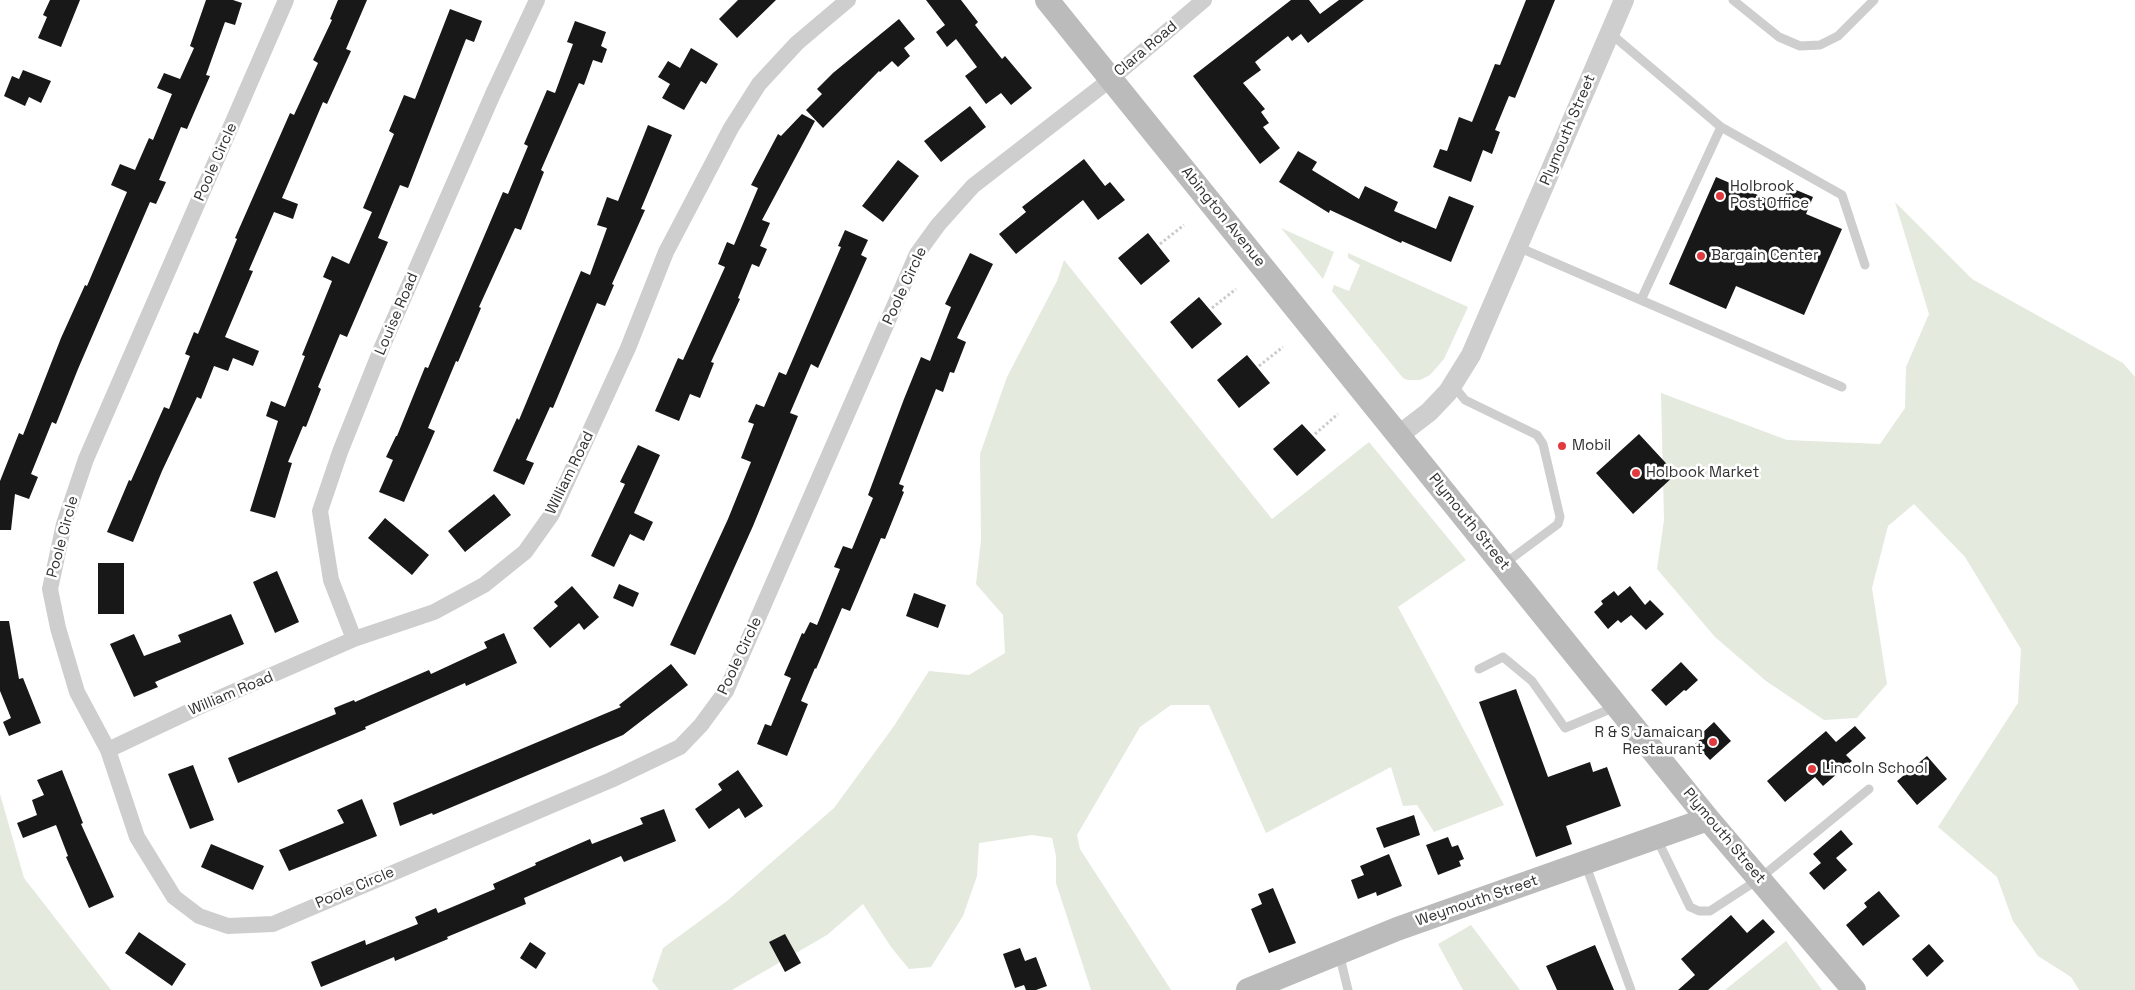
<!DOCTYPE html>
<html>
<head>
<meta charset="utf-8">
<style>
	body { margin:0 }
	canvas { display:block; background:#fff }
</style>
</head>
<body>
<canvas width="2135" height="990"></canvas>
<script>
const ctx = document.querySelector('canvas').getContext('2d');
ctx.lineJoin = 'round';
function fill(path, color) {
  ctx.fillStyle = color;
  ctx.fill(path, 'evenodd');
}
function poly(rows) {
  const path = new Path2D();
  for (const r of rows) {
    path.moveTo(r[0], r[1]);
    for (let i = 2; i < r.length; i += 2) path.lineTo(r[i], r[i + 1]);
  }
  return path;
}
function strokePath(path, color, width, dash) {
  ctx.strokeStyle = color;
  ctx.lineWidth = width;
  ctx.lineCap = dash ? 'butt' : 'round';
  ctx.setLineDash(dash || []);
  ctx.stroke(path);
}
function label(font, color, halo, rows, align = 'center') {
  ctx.font = font + ' "Space Grotesk",sans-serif';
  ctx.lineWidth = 5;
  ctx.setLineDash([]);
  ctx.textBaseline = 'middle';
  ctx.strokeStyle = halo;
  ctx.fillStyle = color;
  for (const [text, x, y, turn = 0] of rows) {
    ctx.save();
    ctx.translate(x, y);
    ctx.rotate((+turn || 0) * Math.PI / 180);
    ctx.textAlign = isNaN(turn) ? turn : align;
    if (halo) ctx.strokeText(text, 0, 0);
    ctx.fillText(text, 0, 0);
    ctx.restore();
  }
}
fill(poly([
	[1895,202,1972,279,2123,363,2135,377,2135,990,2079,990,2071,977,2038,956,2013,921,1997,877,1938,827,2018,703,2021,649,1965,557,1914,504,1888,526,1872,588,1887,684,1857,718,1824,720,1766,681,1715,637,1657,569,1664,520,1661,393,1787,440,1880,444,1905,408,1906,367,1929,314],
	[1281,228,1334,252,1323,279],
	[1348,253,1468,307,1444,359,1430,375,1420,380,1407,380,1403,378,1332,291,1334,285,1349,291,1360,265,1348,258],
	[1064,260,1272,519,1369,442,1466,560,1398,607,1504,805,1434,832,1417,805,1403,806,1391,767,1266,833,1209,705,1171,705,1140,727,1077,835,1080,849,1171,990,1091,990,1056,883,1056,856,1052,838,1032,835,979,843,977,876,963,916,931,967,909,969,891,947,863,904,827,935,732,990,659,990,652,981,663,948,727,901,834,808,894,726,929,671,969,675,1005,653,1003,615,976,584,981,540,980,454,1007,377,1057,281],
	[0,794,24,878,111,990,0,990],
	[1471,925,1520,990,1463,990,1438,944],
	[1786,941,1822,990,1725,990]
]), '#e4eadd');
fill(poly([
	[50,0,80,0,61,47,38,38,47,17,43,15],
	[206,0,233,0,242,3,235,25,225,22,206,75,210,76,187,129,181,127,159,180,166,182,156,204,150,202,78,369,56,424,52,422,31,474,38,477,29,499,15,494,11,530,0,530,0,481,19,433,23,435,61,338,85,285,87,286,127,192,111,185,120,164,135,170,149,138,153,140,172,94,157,88,164,73,180,79,194,48,190,46],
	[338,0,367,0,346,49,351,51,327,104,323,102,282,198,298,204,293,219,274,212,249,270,253,271,225,337,259,351,253,366,233,358,228,371,214,366,201,399,197,397,162,471,133,542,107,532,129,480,131,481,164,407,169,409,190,356,185,354,194,332,198,334,237,239,235,238,290,113,294,115,318,63,313,60,332,20,330,19],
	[738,0,776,0,737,38,719,19],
	[926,0,961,0,978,22,975,25,1002,59,1005,56,1032,88,1011,105,1001,93,986,104,965,76,977,67,956,39,947,47,936,32,945,25],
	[1291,0,1309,0,1320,14,1339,0,1364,0,1308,43,1301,34,1292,41,1288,36,1255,62,1261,70,1243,83,1265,109,1261,112,1269,123,1263,127,1280,148,1260,164,1193,76],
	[1526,0,1555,0,1515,98,1509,96,1495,130,1500,132,1492,154,1483,150,1471,182,1433,167,1440,149,1447,151,1459,117,1472,122,1495,64,1500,65],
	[450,9,482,21,474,42,466,39,408,188,400,185,378,238,388,242,347,337,340,334,318,387,321,389,306,427,303,426,288,462,292,463,275,518,250,511,278,421,266,416,271,401,285,407,305,356,302,355,332,281,323,277,332,256,349,264,372,212,363,208,394,134,389,131,404,95,415,99],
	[899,19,915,39,904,48,910,56,898,67,892,61,880,72,879,71,823,128,806,110,822,94,817,89,833,73],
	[575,21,606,32,601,46,607,49,602,63,593,60,584,85,579,83,541,170,544,172,521,230,515,228,479,307,481,308,458,362,456,361,428,428,435,431,404,502,379,492,393,460,386,457,396,436,397,436,425,367,428,368,503,192,508,194,528,146,524,144,547,90,555,93,573,44,567,42],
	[691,48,718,64,706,84,701,81,684,110,662,98,670,84,658,77,668,61,680,68],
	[23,70,51,81,41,103,29,97,25,106,4,96,12,76,19,79],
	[970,106,986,127,941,162,924,141],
	[802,114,815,121,762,220,770,223,760,246,767,249,759,267,752,264,738,298,740,299,711,362,714,363,700,398,690,394,679,421,655,411,678,358,683,360,725,267,718,264,727,242,734,245,758,188,751,185,778,134,781,136],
	[648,125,672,135,641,209,645,210,612,284,614,285,605,306,597,303,553,408,550,407,526,460,534,463,524,485,493,471,517,418,519,420,581,271,590,275,607,228,597,225,607,197,618,201],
	[1298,151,1317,162,1312,170,1359,199,1365,186,1398,202,1394,211,1436,229,1449,196,1474,206,1451,262,1402,241,1401,243,1330,210,1329,213,1279,182],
	[1084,159,1105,186,1110,182,1125,200,1098,220,1083,200,1016,254,999,234,1026,212,1022,207],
	[898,160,919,176,883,222,862,206],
	[1716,177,1781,205,1789,187,1813,197,1806,214,1842,229,1804,315,1736,286,1726,309,1669,284],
	[845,230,868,240,861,255,867,258,818,368,811,364,790,413,798,416,753,526,695,655,670,645,728,519,751,462,741,458,754,424,748,422,756,404,764,407,779,372,786,375,841,247,838,246],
	[1148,233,1170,261,1141,285,1118,258],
	[970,253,993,264,957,338,966,342,954,373,950,372,943,392,936,389,899,484,904,486,902,491,904,492,885,539,881,538,850,611,842,608,816,669,815,668,801,701,808,704,787,756,757,744,765,724,771,726,791,678,784,675,802,633,804,634,810,622,817,625,840,569,834,567,843,546,852,549,873,498,868,495,904,399,921,357,930,361,951,307,945,304],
	[1199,297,1222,324,1192,349,1170,322],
	[1247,355,1270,383,1239,408,1217,380],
	[1302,424,1326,450,1297,476,1273,449],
	[1639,434,1676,474,1633,514,1596,473],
	[638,445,660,455,634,513,653,522,644,541,630,534,614,567,591,556,625,484,620,482],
	[494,494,511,515,465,552,448,531],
	[385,518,429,555,412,575,368,538],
	[98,563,124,563,124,614,98,614],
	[277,571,299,622,275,633,253,582],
	[619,584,639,593,633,607,613,598],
	[572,586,599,617,584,630,579,623,550,648,533,628,558,606,554,602],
	[1630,586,1645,605,1650,600,1664,614,1646,630,1631,615,1621,623,1618,620,1608,629,1594,612,1603,604,1601,601,1614,591,1618,596],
	[914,593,946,605,938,628,906,616],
	[231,614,244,644,155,682,158,687,134,697,110,644,134,634,144,656,181,642,178,635],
	[0,621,9,621,19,679,23,678,41,723,9,736,3,722,11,718,0,691],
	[504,633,517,663,466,686,465,683,365,727,366,729,238,783,228,758,336,714,334,708,354,700,355,702,429,670,431,674,487,648,484,642],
	[1681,662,1698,680,1686,691,1684,690,1666,706,1651,690],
	[671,664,688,685,623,735,433,815,432,813,400,826,393,803,621,707,619,705],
	[1516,689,1548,777,1590,762,1593,772,1607,767,1621,806,1566,826,1572,844,1536,857,1479,702],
	[1714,722,1731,741,1710,760,1695,744,1703,737,1701,734],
	[1855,726,1866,738,1846,755,1852,761,1823,786,1815,777,1785,802,1767,781,1826,731,1836,742],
	[1927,756,1947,779,1917,805,1897,781],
	[193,765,214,820,190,829,168,774],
	[62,770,83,823,81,824,114,897,89,908,66,857,68,856,56,825,23,838,17,823,37,815,32,800,44,795,37,780],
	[738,770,763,806,745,818,739,808,709,829,695,809,722,790,718,784],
	[362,799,377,836,289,871,279,850,344,823,337,810],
	[664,809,676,841,624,862,621,856,524,898,526,904,447,937,448,939,395,961,394,957,321,987,311,962,365,940,366,945,418,924,415,917,436,908,438,913,495,889,493,884,536,865,535,863,590,839,592,844,643,824,640,818],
	[1414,815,1420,835,1384,848,1376,828],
	[1841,830,1853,844,1836,858,1847,870,1824,890,1809,873,1821,863,1813,854],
	[1448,837,1452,847,1458,845,1464,859,1459,861,1461,866,1438,875,1426,845],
	[211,844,264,866,253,890,201,867],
	[1389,854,1402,886,1377,896,1376,892,1358,899,1351,880,1364,875,1360,866],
	[1273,888,1296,943,1269,953,1251,909,1262,904,1258,894],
	[1879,891,1900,916,1863,946,1846,925,1867,907,1864,903],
	[1731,915,1747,933,1763,919,1775,932,1708,990,1678,990,1695,975,1681,959],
	[139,932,186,964,172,986,125,953],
	[785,934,801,963,785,972,769,942],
	[530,942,546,953,536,969,520,958],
	[1929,944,1944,961,1927,977,1912,959],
	[1595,945,1614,990,1557,990,1546,966],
	[1020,948,1025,961,1036,957,1047,986,1036,990,1026,990,1024,985,1015,988,1003,954]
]), '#181818');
strokePath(poly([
	[1160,244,1184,225],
	[1212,308,1236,289],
	[1259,366,1283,347],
	[1315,434,1338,414]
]), '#cbcbcb', 3, [2.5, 2.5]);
strokePath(poly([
	[1733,0,1779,37,1800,46,1820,45,1838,36,1874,0],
	[1610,33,1721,127,1641,300],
	[1721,127,1842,195,1865,265],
	[1518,247,1842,387],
	[1453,385,1465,400,1537,435,1543,444,1560,517,1558,524,1504,564],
	[1479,669,1503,657,1532,681,1565,728,1615,707],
	[1657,839,1690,907,1699,911,1710,911,1759,879,1869,789],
	[1585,863,1631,990],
	[1339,953,1348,990]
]), '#cecece', 9);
strokePath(poly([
	[286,0,86,459,64,524,50,589,58,628,77,692,108,750,137,837,174,897,199,916,228,926,273,924,611,780,680,747,701,725,726,691,917,254,938,225,973,186,1111,79,1204,0],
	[354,639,331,580,320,511,340,452,382,347,493,94,537,0],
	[108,750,201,706,354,639,434,612,484,585,525,552,552,514,628,348,666,252,731,128,759,84,797,43,848,0]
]), '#cecece', 16);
strokePath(poly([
	[1399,435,1429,412,1448,392,1471,355,1624,0]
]), '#cecece', 20);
strokePath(poly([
	[1047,0,1708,819,1854,990],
	[1248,990,1397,929,1708,819]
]), '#bbb', 24);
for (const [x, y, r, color] of [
	[1720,196,5,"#e13b40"],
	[1701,256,5,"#e13b40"],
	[1562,446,5,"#e13b40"],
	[1636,473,5,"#e13b40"],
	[1713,742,5,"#e13b40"],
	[1812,769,5,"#e13b40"]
]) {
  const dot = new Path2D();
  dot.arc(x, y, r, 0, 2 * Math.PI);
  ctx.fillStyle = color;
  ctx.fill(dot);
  strokePath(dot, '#fff', 2);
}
label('15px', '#313131', '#fff', [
	["Clara Road",1146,49,-40],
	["Plymouth Street",1568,130,-67],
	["Poole Circle",216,162,-66],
	["Abington Avenue",1223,217,51],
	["Poole Circle",905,286,-65],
	["Louise Road",397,314,-67],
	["William Road",570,473,-64],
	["Plymouth Street",1469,522,51],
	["Poole Circle",63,537,-75],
	["Poole Circle",740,656,-65],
	["William Road",231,694,-23],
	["Plymouth Street",1724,836,50],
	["Poole Circle",355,888,-23],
	["Weymouth Street",1477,901,-19]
]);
label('15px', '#313131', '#fff', [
	["Holbrook",1730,187],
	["Post Office",1730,204],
	["Bargain Center",1711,256],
	["Mobil",1572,446],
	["Holbook Market",1646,473],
	["R & S Jamaican",1703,733,"right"],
	["Restaurant",1703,750,"right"],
	["Lincoln School",1822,769]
], 'left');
</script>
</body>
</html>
